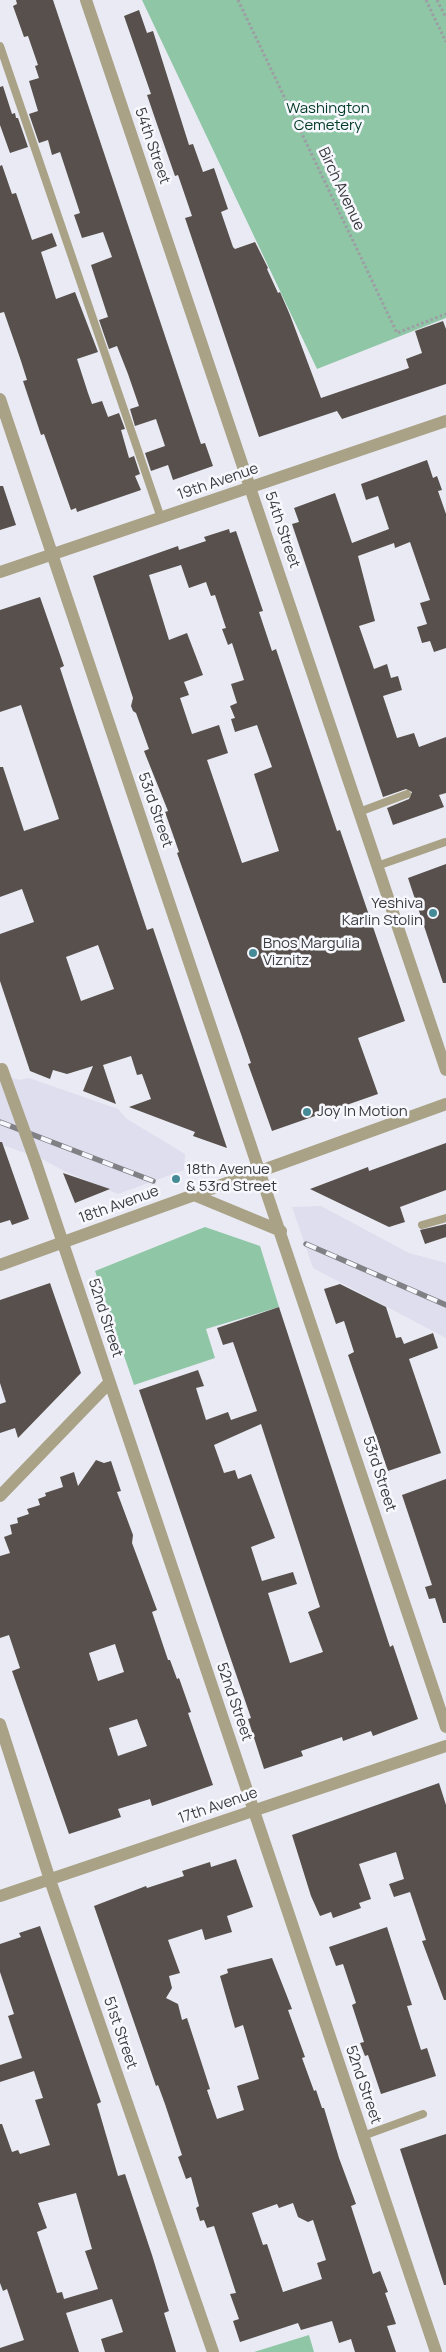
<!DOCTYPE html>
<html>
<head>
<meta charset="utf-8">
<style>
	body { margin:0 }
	canvas { display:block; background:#e9eaf3 }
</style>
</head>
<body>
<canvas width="446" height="2352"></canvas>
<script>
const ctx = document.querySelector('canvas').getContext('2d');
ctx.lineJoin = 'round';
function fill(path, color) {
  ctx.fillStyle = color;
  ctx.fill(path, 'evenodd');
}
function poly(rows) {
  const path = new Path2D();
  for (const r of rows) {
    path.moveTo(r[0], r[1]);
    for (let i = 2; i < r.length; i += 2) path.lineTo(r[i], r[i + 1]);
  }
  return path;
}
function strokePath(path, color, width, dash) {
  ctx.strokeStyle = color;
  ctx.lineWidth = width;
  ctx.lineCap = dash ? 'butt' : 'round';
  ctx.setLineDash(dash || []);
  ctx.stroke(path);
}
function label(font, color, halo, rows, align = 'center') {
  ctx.font = font + ' Manrope,sans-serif';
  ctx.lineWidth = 5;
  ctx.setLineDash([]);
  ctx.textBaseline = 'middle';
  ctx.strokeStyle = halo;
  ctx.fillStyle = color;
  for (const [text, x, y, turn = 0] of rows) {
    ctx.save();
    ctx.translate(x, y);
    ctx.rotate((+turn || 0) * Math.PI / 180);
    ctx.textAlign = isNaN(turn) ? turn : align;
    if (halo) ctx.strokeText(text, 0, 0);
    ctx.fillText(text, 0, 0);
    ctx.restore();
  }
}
fill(poly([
	[0,1075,19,1080,29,1078,118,1109,127,1119,185,1154,184,1170,118,1194,62,1170,44,1160,0,1144],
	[321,1206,409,1253,446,1263,446,1338,313,1268,292,1207]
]), '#dedeee');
fill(poly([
	[142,0,446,0,446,318,317,369],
	[205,1227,260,1246,279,1307,206,1329,215,1358,134,1385,95,1271],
	[309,2335,314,2352,254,2352]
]), '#8fc6a6');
fill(poly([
	[16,0,53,0,201,444,205,443,213,466,173,480,168,465,151,471,145,453,165,446,156,419,135,426,130,409,139,406,128,374,117,346,109,349,99,320,108,317,91,265,112,257,103,232,82,238,74,215,80,213,60,152,52,155,48,140,39,143,29,114,38,111,29,81,39,78,35,66,38,65,28,36,24,37,13,6,17,4],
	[139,10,147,33,153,31,189,145,193,144,203,172,214,168,228,209,221,212,233,247,235,249,255,242,268,268,267,269,278,293,280,292,290,315,321,398,409,368,406,359,422,353,415,331,443,321,446,329,446,384,342,419,337,411,259,437,185,218,192,216,178,175,175,176,159,130,147,95,151,94,124,16],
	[3,86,12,114,15,113,16,118,18,118,28,147,10,153,0,125,0,87],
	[2,165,12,194,16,193,32,240,52,233,57,246,41,252,56,299,75,292,98,352,77,359,88,393,92,404,102,401,108,417,119,413,125,429,121,430,129,458,134,456,140,474,135,476,141,490,77,512,76,508,71,510,44,434,41,435,23,381,27,380,21,361,4,312,0,313,0,166],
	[427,460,433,478,437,476,442,490,438,491,446,514,446,648,434,652,430,641,422,643,417,627,427,624,420,603,430,600,410,542,395,548,394,543,358,556,375,621,359,626,374,669,387,664,391,678,398,676,402,690,383,696,397,738,414,733,419,747,446,737,446,793,439,795,444,807,393,825,387,808,409,799,412,792,406,789,383,797,292,524,299,522,294,508,335,493,352,543,389,529,378,496,366,500,361,484],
	[0,486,3,486,16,525,0,530],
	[229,529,230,533,236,531,263,611,259,612,272,651,276,649,337,831,340,830,405,1021,358,1038,378,1094,272,1131,248,1064,251,1063,241,1034,177,853,179,852,165,812,168,811,144,751,149,749,136,713,133,711,131,706,133,698,93,576,178,546,179,550,206,541,204,537],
	[181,565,189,588,206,582,211,596,215,595,226,628,222,629,228,645,232,643,244,680,231,684,237,703,230,706,235,718,231,719,235,732,257,725,272,767,254,774,279,851,242,863,207,760,228,753,219,725,192,734,180,698,189,695,184,682,203,675,187,633,169,640,149,575],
	[40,597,64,666,60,668,74,711,147,930,153,928,227,1148,193,1136,195,1132,129,1107,151,1099,142,1074,137,1075,131,1056,103,1065,116,1104,83,1091,93,1066,67,1074,53,1070,50,1079,30,1071,0,981,0,934,34,922,22,889,0,897,0,767,3,767,24,831,59,819,21,705,0,712,0,610],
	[98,945,114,989,81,1001,66,957],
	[446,864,446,983,443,983,408,878],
	[0,1142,2,1142,29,1219,12,1225,10,1220,0,1223],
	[446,1143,446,1190,400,1207,405,1222,389,1227,310,1189,368,1167,369,1171],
	[63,1173,110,1189,75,1203],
	[446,1224,446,1237,425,1244,420,1230],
	[50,1283,81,1373,18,1438,15,1428,0,1433,0,1404,6,1402,0,1383,0,1300],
	[340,1284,386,1307,396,1338,401,1337,404,1344,433,1333,438,1348,409,1359,441,1453,388,1471,348,1355,354,1352,344,1321,336,1324,324,1289],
	[279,1307,374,1598,390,1647,393,1645,418,1719,373,1736,371,1731,343,1741,342,1737,301,1751,303,1756,264,1769,248,1719,251,1718,139,1390,198,1370,204,1386,196,1388,206,1420,228,1412,231,1420,257,1411,233,1342,223,1345,217,1328],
	[261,1424,320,1607,308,1612,323,1652,290,1663,268,1593,297,1584,293,1572,262,1581,251,1547,275,1538,251,1474,238,1479,235,1470,224,1473,214,1445],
	[96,1460,104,1463,111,1461,121,1491,117,1492,133,1535,132,1543,157,1610,152,1612,168,1660,170,1660,177,1679,179,1678,191,1712,188,1713,213,1785,152,1806,150,1799,118,1809,121,1817,69,1834,12,1671,20,1668,9,1635,0,1638,0,1556,10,1553,4,1537,12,1534,10,1525,18,1523,17,1518,29,1514,27,1509,40,1505,38,1499,46,1496,45,1493,63,1487,60,1477,74,1472,78,1486],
	[115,1644,124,1672,98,1681,89,1653],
	[137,1719,147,1746,118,1756,109,1728],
	[446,1479,446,1623,443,1623,435,1598,429,1599,425,1587,432,1585,402,1495],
	[439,1783,446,1805,446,2000,444,2000,422,1941,426,1940,410,1892,394,1897,389,1884,404,1879,396,1852,359,1864,371,1899,359,1903,361,1908,333,1918,331,1912,320,1916,311,1896,292,1835],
	[236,1859,253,1907,227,1916,232,1932,205,1940,202,1929,168,1940,180,1973,169,1976,172,1988,166,1998,178,2004,182,2020,187,2018,210,2089,207,2090,217,2119,244,2110,237,2086,259,2079,243,2025,235,2028,220,1976,228,1973,227,1969,272,1958,292,2009,288,2010,305,2057,302,2058,314,2091,316,2090,322,2108,324,2108,339,2158,356,2204,351,2206,373,2274,380,2271,388,2292,385,2293,396,2324,387,2326,396,2352,355,2352,351,2339,339,2343,332,2321,301,2330,298,2323,240,2342,233,2321,239,2319,230,2294,236,2293,214,2226,207,2228,204,2220,200,2221,196,2208,199,2206,191,2177,186,2179,178,2157,182,2155,165,2104,158,2085,156,2086,94,1906,146,1886,147,1888,184,1876,182,1871,210,1862,211,1867],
	[293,2203,298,2217,308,2222,313,2220,326,2260,317,2263,322,2279,283,2292,267,2244,263,2245,252,2213,277,2204,279,2208],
	[40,1926,101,2102,97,2104,118,2176,125,2174,152,2255,169,2311,164,2313,176,2352,105,2352,101,2339,123,2332,112,2299,66,2313,79,2352,0,2352,0,2348,24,2340,7,2289,3,2291,0,2283,0,2124,2,2124,12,2152,18,2150,20,2154,50,2145,35,2100,43,2098,34,2071,0,2082,0,2065,22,2058,8,2016,14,2014,0,1972,0,1944,21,1937,19,1933],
	[76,2193,92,2249,85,2251,98,2289,64,2299,62,2292,57,2293,37,2232,47,2228,38,2203],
	[387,1927,412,2005,407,2006,421,2050,427,2048,436,2076,381,2094,368,2055,365,2056,360,2043,364,2042,352,2005,356,2003,343,1964,336,1966,329,1947],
	[446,2134,446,2285,444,2285,400,2149]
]), '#57504c');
strokePath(poly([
	[238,0,397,333,446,314],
	[426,0,446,42],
	[437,0,446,18]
]), '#9d9da4', 3, [2.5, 2.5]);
strokePath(poly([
	[0,46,161,518],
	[359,812,407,794],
	[377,866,445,842],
	[422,1225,446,1218],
	[363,2136,423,2114]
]), '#a9a286', 8);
strokePath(poly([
	[86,0,446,1070],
	[0,399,446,1727],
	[0,572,446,421],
	[36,1163,436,2352],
	[194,1195,281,1231],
	[0,1496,109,1383],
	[0,1724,50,1880,213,2352],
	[0,1896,446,1746]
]), '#a9a286', 12);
strokePath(poly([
	[0,1265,446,1104]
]), '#a9a286', 12);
const rail = poly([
	[0,1122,153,1181],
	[306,1244,446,1305]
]);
strokePath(rail, '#808085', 5.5);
strokePath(rail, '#f7f7fe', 4, [11]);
strokePath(poly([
	[2,1069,36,1163]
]), '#a9a286', 12);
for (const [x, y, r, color] of [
	[433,913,5,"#458a97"],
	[253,953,5,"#458a97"],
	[307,1112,5,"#458a97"],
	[176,1179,5,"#458a97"]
]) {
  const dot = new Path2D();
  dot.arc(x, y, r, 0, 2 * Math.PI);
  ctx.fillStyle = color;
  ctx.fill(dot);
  strokePath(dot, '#f7f7fe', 2);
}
label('15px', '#023b23', '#f7f7fe', [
	["Washington",328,109],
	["Cemetery",328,126]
]);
label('15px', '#3b3b3e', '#f7f7fe', [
	["54th Street",152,146,71],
	["Birch Avenue",341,189,65],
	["19th Avenue",218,482,-19],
	["54th Street",282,530,71],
	["53rd Street",155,810,71],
	["18th Avenue",119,1205,-20],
	["52nd Street",105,1318,72],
	["53rd Street",379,1474,72],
	["52nd Street",234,1702,71],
	["17th Avenue",218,1806,-19],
	["51st Street",120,2033,71],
	["52nd Street",363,2085,71]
]);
label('15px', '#3b3b3e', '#f7f7fe', [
	["Yeshiva",423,904,"right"],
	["Karlin Stolin",423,921,"right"],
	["Bnos Margulia",263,944],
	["Viznitz",263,961],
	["Joy In Motion",317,1112],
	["18th Avenue",186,1170],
	["& 53rd Street",186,1187]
], 'left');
</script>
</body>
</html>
